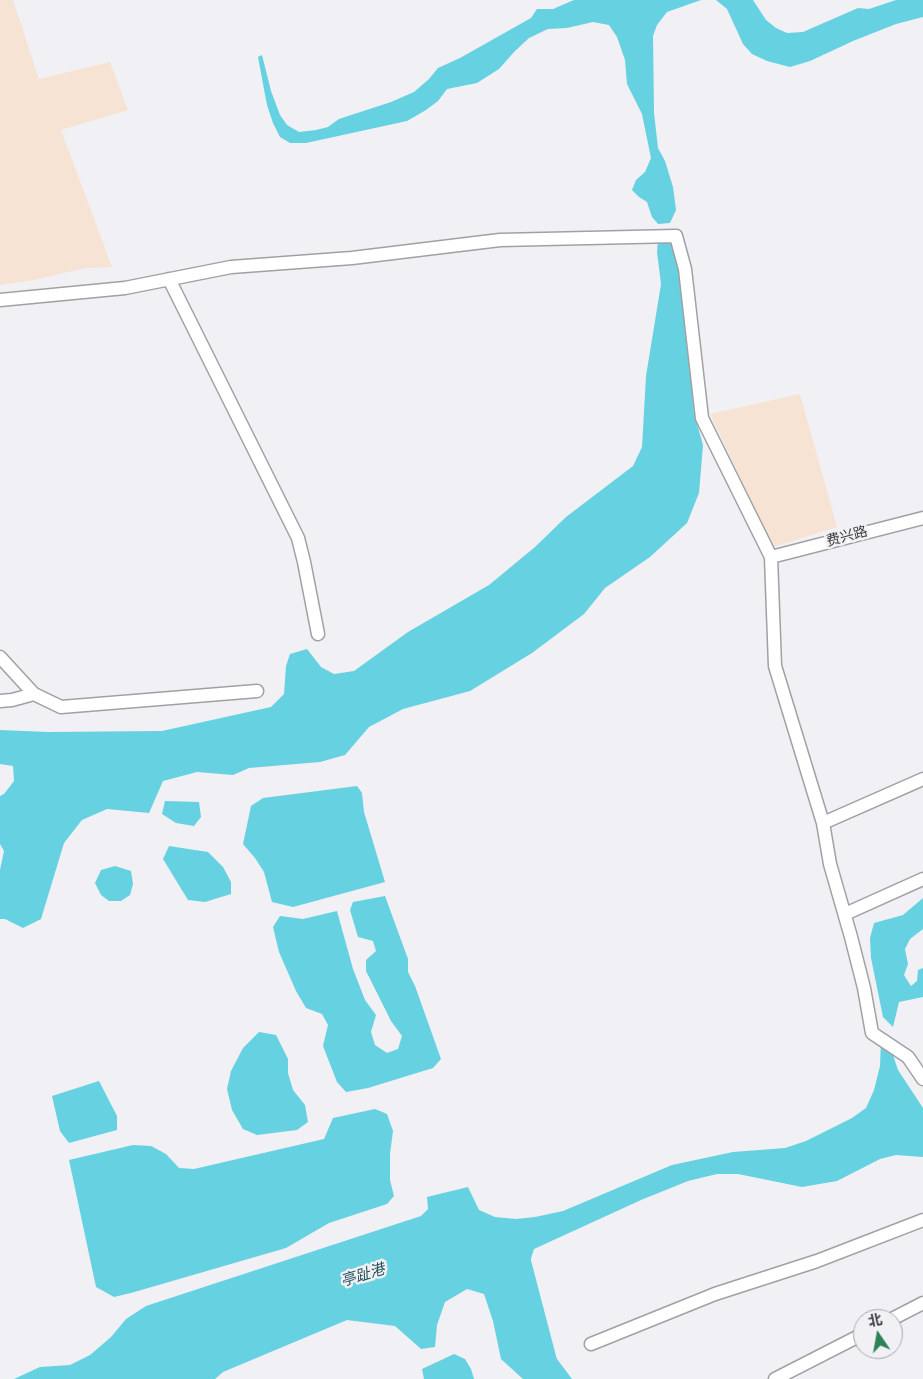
<!DOCTYPE html>
<html>
<head>
<meta charset="utf-8">
<style>
	body { margin:0 }
	#map { position:relative; width:923px; height:1379px; overflow:hidden; background:#f1f0f4; font-family:"DejaVu Sans","Noto Sans SC",sans-serif }
	canvas { display:block }
	.north { position:absolute; left:853px; top:1309px; width:50px; height:50px; box-sizing:border-box; background:#f1f0f4; border:1px solid #a9a8ab; border-radius:50%; rotate:348deg; font-size:14px; font-weight:700; line-height:20px; text-align:center; color:#3c3c3e }
	.north::after { content:''; display:block; margin:auto; width:18px; height:22px; background:#2d8356; clip-path:polygon(50% 0,100% 100%,50% 72%,0 100%) }
</style>
</head>
<body>
<div id="map">
<canvas width="923" height="1379"></canvas>
<div class="north">北</div>
</div>
<script>
const ctx = document.querySelector('canvas').getContext('2d');
ctx.lineJoin = 'round';
function fill(path, color) {
  ctx.fillStyle = color;
  ctx.fill(path, 'evenodd');
}
function poly(rows) {
  const path = new Path2D();
  for (const r of rows) {
    path.moveTo(r[0], r[1]);
    for (let i = 2; i < r.length; i += 2) path.lineTo(r[i], r[i + 1]);
  }
  return path;
}
function strokePath(path, color, width, dash) {
  ctx.strokeStyle = color;
  ctx.lineWidth = width;
  ctx.lineCap = dash ? 'butt' : 'round';
  ctx.setLineDash(dash || []);
  ctx.stroke(path);
}
function label(font, color, halo, rows, align = 'center') {
  ctx.font = font + ' "DejaVu Sans","Noto Sans SC",sans-serif';
  ctx.lineWidth = 5;
  ctx.setLineDash([]);
  ctx.textBaseline = 'middle';
  ctx.strokeStyle = halo;
  ctx.fillStyle = color;
  for (const [text, x, y, turn = 0] of rows) {
    ctx.save();
    ctx.translate(x, y);
    ctx.rotate((+turn || 0) * Math.PI / 180);
    ctx.textAlign = isNaN(turn) ? turn : align;
    if (halo) ctx.strokeText(text, 0, 0);
    ctx.fillText(text, 0, 0);
    ctx.restore();
  }
}
fill(poly([
	[0,0,13,0,39,79,110,62,128,110,61,130,112,267,87,268,28,281,0,285],
	[800,394,837,527,773,547,710,414]
]), '#f7e3d3');
fill(poly([
	[574,0,701,0,667,12,657,25,653,36,654,113,658,148,665,161,673,187,676,210,670,223,658,224,652,217,647,202,639,197,632,190,636,180,645,172,651,158,642,114,627,84,625,60,617,37,609,25,593,22,567,28,548,29,529,38,514,52,499,69,477,83,447,89,438,101,426,110,407,121,306,143,290,143,280,137,273,123,267,105,258,57,262,55,271,91,280,115,287,125,299,132,316,130,328,127,339,119,391,102,414,92,429,79,438,68,460,58,531,18,537,9,553,9],
	[716,0,753,0,766,20,776,28,787,33,803,32,858,8,869,9,896,0,923,0,923,17,896,24,853,41,810,61,790,67,767,61,752,54,743,44,727,9],
	[658,241,672,241,682,286,694,413,703,445,699,493,687,523,650,557,605,588,584,614,532,653,470,691,403,709,369,727,345,755,320,762,249,768,233,775,197,772,163,781,149,813,107,809,82,820,64,843,41,919,23,928,5,919,0,919,0,870,4,851,0,844,0,796,4,794,14,781,13,766,0,764,0,730,48,732,162,731,271,707,284,694,286,666,290,654,307,649,321,667,334,674,354,671,408,632,489,585,535,547,566,517,633,466,642,447,646,376,661,284,657,252],
	[357,786,362,793,364,812,385,882,293,907,272,902,264,872,255,858,243,844,251,806,263,798],
	[165,801,199,802,201,817,194,826,176,823,162,814],
	[169,846,208,852,223,867,231,882,231,894,205,902,188,900,163,859],
	[115,866,131,871,133,884,130,895,121,901,109,901,101,895,95,883,101,870],
	[385,896,408,959,408,972,415,986,441,1059,433,1068,368,1088,346,1092,337,1082,323,1046,328,1025,322,1014,306,1008,296,991,279,952,273,927,280,916,303,919,337,911,353,969,365,1000,376,1015,371,1032,375,1045,387,1053,398,1049,402,1036,391,1021,366,971,366,960,376,951,373,941,358,937,350,910,353,902],
	[923,898,923,929,910,939,905,949,908,964,904,975,911,986,917,981,918,970,923,968,923,997,899,1002,893,1027,883,1017,871,958,870,938,874,923,903,915],
	[259,1032,276,1035,288,1059,288,1073,293,1090,305,1105,308,1122,297,1130,257,1135,243,1129,232,1110,227,1089,231,1071,243,1048],
	[881,1041,891,1049,898,1070,923,1108,923,1157,896,1155,880,1159,837,1181,802,1187,738,1174,717,1174,688,1181,641,1200,534,1249,525,1277,525,1294,528,1308,557,1359,572,1379,523,1379,501,1359,493,1321,484,1294,467,1289,445,1302,437,1325,435,1347,421,1349,395,1326,347,1320,223,1372,215,1379,14,1379,40,1367,70,1365,90,1355,111,1337,126,1319,146,1306,421,1216,428,1209,427,1197,468,1187,479,1210,495,1217,516,1219,535,1217,563,1211,672,1165,733,1152,785,1148,806,1141,852,1118,866,1108,874,1090,880,1066],
	[99,1081,117,1116,117,1130,69,1143,60,1131,52,1096],
	[375,1109,387,1114,393,1131,390,1154,390,1180,394,1196,387,1204,329,1223,286,1248,131,1293,114,1297,96,1287,69,1160,133,1145,151,1146,166,1154,179,1168,194,1169,324,1139,333,1118],
	[454,1354,465,1359,471,1369,474,1379,424,1379,422,1369]
]), '#65d1e1');
strokePath(poly([
	[519,1254,547,1361,555,1379]
]), '#65d1e1', 20);
const street = poly([
	[169,279,298,538,304,562,318,634],
	[0,300,125,288,231,267,352,258,500,240,676,236,685,269,702,418,771,557,775,666,823,823,830,864,851,937,864,988,872,1033,908,1057,923,1079],
	[771,557,923,518],
	[0,657,34,694,61,707,257,691],
	[0,701,12,700,34,694],
	[823,823,923,779],
	[845,914,923,879],
	[892,1319,923,1303],
	[591,1344,715,1294,817,1261,923,1220],
	[775,1379,863,1334]
]);
strokePath(street, '#a1a1a4', 15);
strokePath(street, '#fff', 12);
label('14px', '#3c3c3e', '#f1f0f4', [
	["费兴路",847,537,-15]
]);
label('italic 15px', '#215058', '#f1f0f4', [
	["亭趾港",363,1276,-17]
]);
</script>
</body>
</html>
